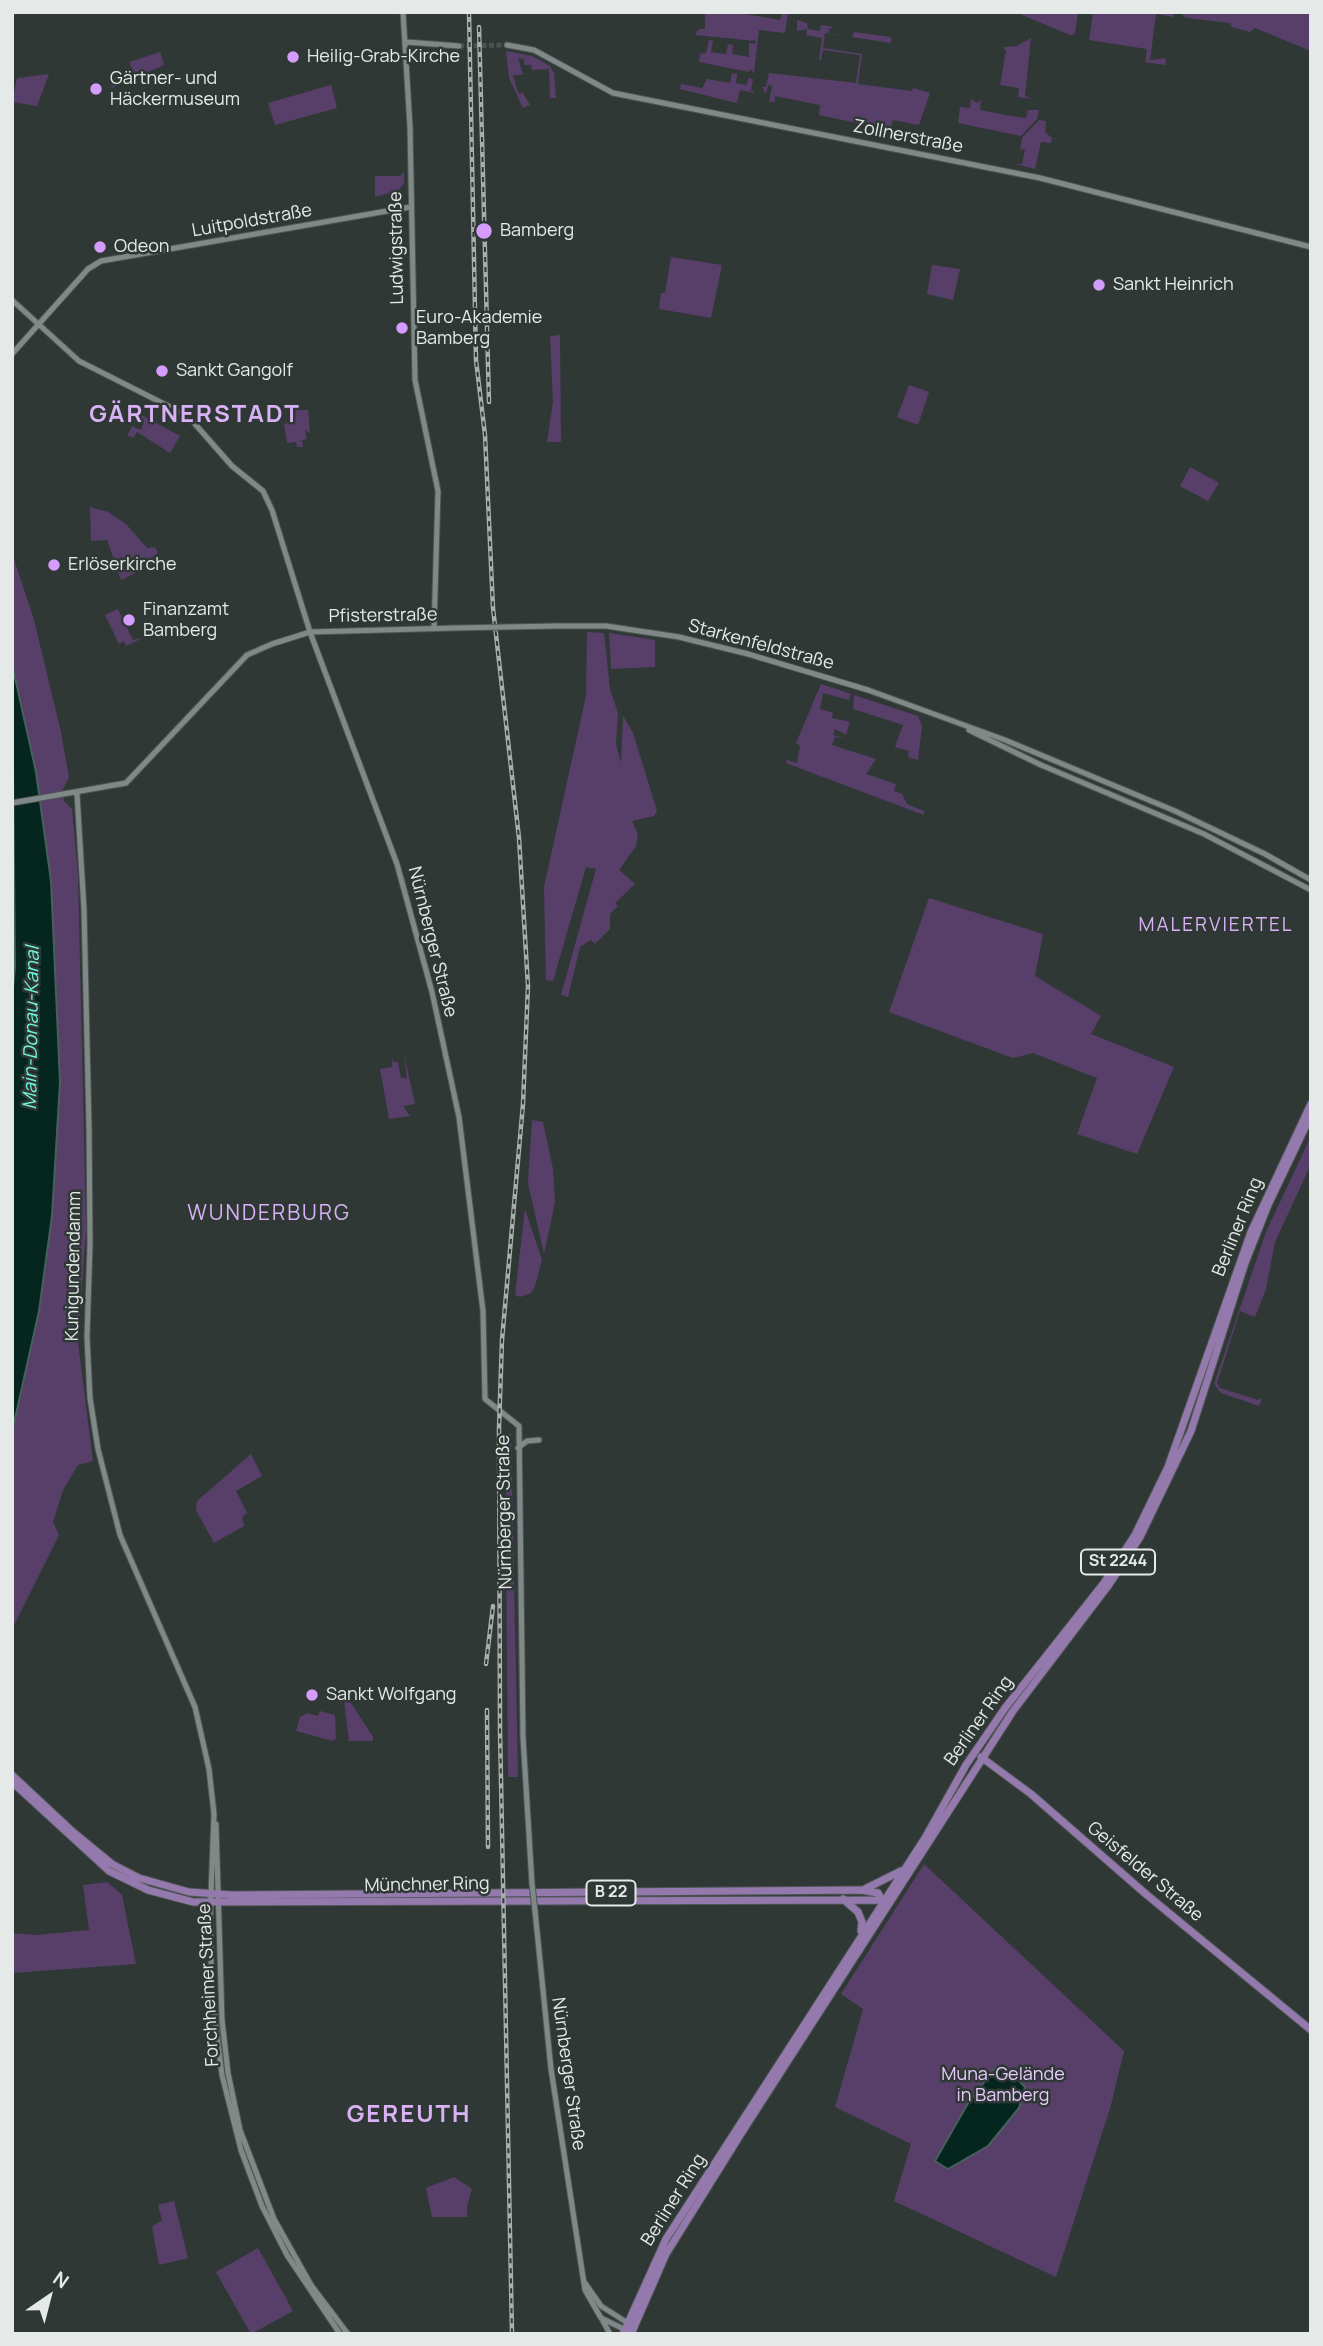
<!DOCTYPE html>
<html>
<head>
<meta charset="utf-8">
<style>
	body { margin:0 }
	#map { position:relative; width:1323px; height:2346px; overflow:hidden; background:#303836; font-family:Manrope,sans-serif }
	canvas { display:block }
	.frame { position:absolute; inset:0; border:14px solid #e5eae8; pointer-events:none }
	.north { position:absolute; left:14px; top:2262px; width:70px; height:70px; -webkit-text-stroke:5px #303836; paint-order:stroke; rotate:35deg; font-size:19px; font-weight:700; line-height:28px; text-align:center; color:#e5eae8 }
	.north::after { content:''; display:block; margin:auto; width:24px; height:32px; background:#e5eae8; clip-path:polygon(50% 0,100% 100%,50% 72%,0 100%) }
</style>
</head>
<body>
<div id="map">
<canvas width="1323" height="2346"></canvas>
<div class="frame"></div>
<div class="north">N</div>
</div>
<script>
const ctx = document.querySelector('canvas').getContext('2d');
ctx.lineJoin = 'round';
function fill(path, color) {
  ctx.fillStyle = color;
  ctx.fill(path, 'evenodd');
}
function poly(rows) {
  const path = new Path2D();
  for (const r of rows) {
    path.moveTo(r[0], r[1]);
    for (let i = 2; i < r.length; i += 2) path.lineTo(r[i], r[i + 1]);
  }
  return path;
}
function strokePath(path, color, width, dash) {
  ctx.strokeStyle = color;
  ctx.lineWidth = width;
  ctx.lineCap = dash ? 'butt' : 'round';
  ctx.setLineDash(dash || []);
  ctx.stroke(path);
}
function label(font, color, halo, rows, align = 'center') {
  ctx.font = font + ' Manrope,sans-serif';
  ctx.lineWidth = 5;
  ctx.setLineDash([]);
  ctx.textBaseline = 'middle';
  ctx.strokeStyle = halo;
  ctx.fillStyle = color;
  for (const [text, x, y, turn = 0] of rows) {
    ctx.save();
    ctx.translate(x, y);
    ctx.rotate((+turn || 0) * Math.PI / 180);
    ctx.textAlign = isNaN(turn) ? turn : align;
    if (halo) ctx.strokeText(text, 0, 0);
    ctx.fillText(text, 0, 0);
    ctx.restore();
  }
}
fill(poly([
	[705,12,734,12,780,20,782,12,788,12,785,33,759,30,754,73,750,69,749,72,699,62,700,54,706,53,709,40,713,41,711,52,726,54,728,44,733,45,732,54,749,57,749,43,755,44,756,41,695,35,699,29,705,29],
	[1015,12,1078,12,1075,34,1070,35],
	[1093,12,1173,12,1173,17,1156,14,1150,60,1166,58,1165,65,1145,62,1147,49,1089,40],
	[1183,12,1311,12,1311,51,1255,28,1250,32,1232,27,1230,23,1188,18,1183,16],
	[797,20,807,23,808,29,820,31,821,25,834,27,829,29,828,33,852,37,854,32,891,37,891,43,825,33,823,48,862,54,858,84,912,91,913,88,930,93,919,125,893,120,890,130,819,115,820,105,775,96,775,102,769,102,772,86,768,85,766,94,762,87,766,87,769,73,856,83,860,55,823,50,821,60,819,60,822,38,806,35,807,29,797,31],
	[1031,38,1025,96,1032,99,1018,97,1019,88,1000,85,1006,51,1003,47,1017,46],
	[506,51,532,56,550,66,554,73,556,98,550,98,549,69,532,70,531,65,524,65,524,59,518,58,523,75,513,75,518,93,523,93,530,105,523,108,509,78],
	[160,52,164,65,112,88,109,80,133,70,129,62],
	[732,73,737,74,736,83,747,85,748,78,753,79,751,90,755,93,740,90,737,103,680,89,681,84,702,88,707,79,730,83],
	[49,74,37,106,12,102,17,78],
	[331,85,337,108,275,125,268,103],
	[971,99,977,103,981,100,980,110,1011,116,1026,118,1028,110,1039,110,1037,119,1021,136,958,123,960,107,970,108],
	[1039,120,1046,121,1045,132,1052,138,1051,143,1041,142,1035,169,1015,164,1022,164,1025,150,1020,149,1022,138],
	[404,171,404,183,399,190,375,197,375,176,400,176],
	[671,257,722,265,711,318,659,309,661,293,665,293],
	[932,265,960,269,953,300,927,294],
	[560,335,561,442,547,442,553,402,550,336],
	[909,385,929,392,918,425,897,417],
	[299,410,308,410,310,433,305,430,307,439,302,440,303,447,297,447,296,442,287,443,284,424,294,422,292,411],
	[138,413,180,436,170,453,137,432,134,437,127,436,132,426,141,430,144,422,136,418],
	[1190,467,1219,483,1208,501,1180,486],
	[90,507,108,512,126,524,147,548,155,547,158,552,152,558,155,563,121,580,107,540,91,541],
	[12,553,34,620,61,732,69,777,63,789,64,801,72,809,78,876,86,1228,78,1343,93,1461,78,1465,63,1490,53,1522,59,1535,12,1629,12,1432,39,1311,52,1216,60,1082,51,881,36,772,12,664],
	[118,609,133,640,143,638,126,646,124,641,119,644,105,615],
	[587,632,604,633,610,689,618,713,616,744,621,763,623,716,633,733,657,811,654,816,632,821,638,834,636,846,619,870,635,884,615,903,618,906,610,914,610,929,595,944,591,940,580,947,568,997,561,995,596,869,586,867,553,981,546,980,544,887,586,696],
	[609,633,655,640,655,667,611,669],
	[821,684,851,694,849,700,823,693,820,709,833,713,832,718,850,722,846,735,835,729,833,735,845,738,835,737,832,745,876,759,866,774,896,784,894,791,902,794,907,804,924,811,924,815,786,763,787,760,797,763,800,746,796,743],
	[854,695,918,716,922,726,918,760,908,757,909,751,895,747,903,725,853,709],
	[929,898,1043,934,1035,976,1101,1016,1091,1034,1174,1067,1137,1154,1077,1134,1097,1078,1033,1053,1013,1058,889,1012],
	[404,1054,415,1104,403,1106,410,1116,389,1119,380,1069,392,1067,392,1056,393,1062,398,1062,401,1078,407,1078],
	[532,1120,543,1122,553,1169,555,1202,544,1254,528,1183],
	[1311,1136,1311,1164,1275,1242,1266,1289,1255,1317,1240,1311,1217,1383,1220,1388,1258,1400,1262,1398,1259,1406,1221,1393,1214,1384,1266,1232],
	[525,1209,542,1260,535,1286,531,1293,520,1297,515,1295],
	[505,1434,511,1434,518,1777,508,1777],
	[251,1454,262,1476,236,1491,247,1513,242,1517,244,1526,214,1543,196,1510,197,1501],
	[349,1700,373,1737,373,1741,349,1741,344,1701],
	[320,1711,335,1715,336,1738,333,1741,296,1731,300,1717,307,1713,318,1716],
	[924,1864,1124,2051,1111,2105,1056,2277,894,2201,911,2144,835,2107,863,2009,841,1994],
	[107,1882,122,1895,136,1964,12,1973,12,1933,36,1935,89,1930,83,1885],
	[454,2177,472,2189,467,2206,467,2217,432,2217,426,2188],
	[174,2201,188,2258,159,2265,152,2227,162,2220,158,2205],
	[258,2248,293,2311,251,2334,216,2272]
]), '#583f6a');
const water = poly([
	[12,664,36,772,51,881,60,1082,52,1216,39,1311,12,1432,12,998,15,967,12,664],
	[1004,2066,1025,2087,1019,2108,988,2146,948,2169,935,2161,967,2105,995,2068,1004,2066]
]);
fill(water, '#05251f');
strokePath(water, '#48605b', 2);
strokePath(poly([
	[459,46,507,45]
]), '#4b5351', 5, [5, 2.5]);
const minor = poly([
	[403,12,410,127,415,380,438,491,434,629],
	[406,42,459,46],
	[507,45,534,50,613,93,1040,178,1311,247],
	[12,300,79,361,188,416,232,466,263,491,272,510,310,632,397,864,432,992,459,1117,483,1311,485,1399,519,1426,523,1737,532,1884],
	[12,354,88,269,101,261,410,207],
	[555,626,606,626,679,637,748,654,868,690,1005,740,1175,811,1265,854,1311,880],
	[969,730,1041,765,1204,834,1311,890],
	[77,794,84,909,89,1127,90,1244,87,1337,90,1398,98,1449,120,1535,195,1707,209,1769,214,1814,210,1920,212,1997,222,2075,241,2150,262,2206,287,2255,340,2334],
	[12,803,126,783,247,655,272,644,310,632,455,628],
	[518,1448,527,1441,539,1440],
	[216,1824,222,2020,228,2073,240,2130,274,2219,311,2285,348,2334],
	[535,1911,551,2069,585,2290,601,2318,628,2331],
	[585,2283,601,2306,631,2325],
	[603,2321,610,2334]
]);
const major = poly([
	[981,1757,1031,1794,1147,1895,1311,2030],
	[12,1775,73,1832,112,1864,139,1878,189,1892,232,1895,861,1890,878,1893,884,1904],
	[12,1782,109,1871,148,1890,193,1902,886,1900],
	[865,1889,901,1871],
	[843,1899,858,1912,862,1922,861,1931],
	[623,2334,666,2239,925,1838,966,1765,1005,1708,1104,1583,1135,1535,1168,1467,1251,1232,1311,1104],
	[631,2334,666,2254,744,2129,1013,1711,1108,1586,1140,1537,1191,1431,1245,1263,1268,1205,1311,1115]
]);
strokePath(minor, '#4d5453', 7);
strokePath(major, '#4d5453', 9);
strokePath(minor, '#808987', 5);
strokePath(major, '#9479ad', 7);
const rail = poly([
	[469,12,476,360,485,435,493,608,519,838,528,986,523,1104,502,1340,499,1428,500,1730,512,2334],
	[479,27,489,402],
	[486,1664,493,1606],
	[487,1710,488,1847]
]);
strokePath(rail, '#a8aeac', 4.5);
strokePath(rail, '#303836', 2, [5]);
const minorBridge = poly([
	[455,628,555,626],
	[532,1884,535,1911]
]);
strokePath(minorBridge, '#4d5453', 7, []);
strokePath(minorBridge, '#808987', 5);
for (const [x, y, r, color] of [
	[293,57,7,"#d49cfc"],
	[96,89,7,"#d49cfc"],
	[484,231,9,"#d49cfc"],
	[100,247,7,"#d49cfc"],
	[1099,285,7,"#d49cfc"],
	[402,328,7,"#d49cfc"],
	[162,371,7,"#d49cfc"],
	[54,565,7,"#d49cfc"],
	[129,620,7,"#d49cfc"],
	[312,1695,7,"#d49cfc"]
]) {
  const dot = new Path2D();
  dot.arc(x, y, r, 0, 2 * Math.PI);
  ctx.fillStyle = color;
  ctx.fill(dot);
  strokePath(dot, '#303836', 2.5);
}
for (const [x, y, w] of [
	[1118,1562,74],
	[611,1893,49]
]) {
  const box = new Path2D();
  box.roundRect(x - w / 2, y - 12.5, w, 25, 5);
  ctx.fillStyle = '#303836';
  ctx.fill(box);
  strokePath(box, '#e5eae8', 2);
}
label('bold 16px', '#e5eae8', null, [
	["St 2244",1118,1562],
	["B 22",611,1893]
]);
label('18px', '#e5eae8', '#303836', [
	["Heilig-Grab-Kirche",307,57],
	["Gärtner- und",110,79],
	["Häckermuseum",110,100],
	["Bamberg",500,231],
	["Odeon",114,247],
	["Sankt Heinrich",1113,285],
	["Euro-Akademie",416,318],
	["Bamberg",416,339],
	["Sankt Gangolf",176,371],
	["Erlöserkirche",68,565],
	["Finanzamt",143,610],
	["Bamberg",143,631],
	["Sankt Wolfgang",326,1695]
], 'left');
label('18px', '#e5eae8', '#303836', [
	["Zollnerstraße",908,137,11],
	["Luitpoldstraße",252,221,-10],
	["Ludwigstraße",397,248,-91],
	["Pfisterstraße",383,616,-1],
	["Starkenfeldstraße",761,645,15],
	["Nürnberger Straße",432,942,76],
	["Berliner Ring",1238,1227,-68],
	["Kunigundendamm",74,1266,-89],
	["Nürnberger Straße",505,1512,-91],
	["Berliner Ring",979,1721,-55],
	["Geisfelder Straße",1145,1872,40],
	["Münchner Ring",427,1885,-1],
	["Forchheimer Straße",209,1985,-93],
	["Nürnberger Straße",568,2074,82],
	["Berliner Ring",674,2200,-58]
]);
label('18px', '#e7cafd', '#303836', [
	["Muna-Gelände",1003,2075],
	["in Bamberg",1003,2096]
]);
ctx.letterSpacing = '2px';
label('19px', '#d8b2f4', '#303836', [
	["MALERVIERTEL",1216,926]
]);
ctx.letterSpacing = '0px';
label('italic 19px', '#6df6dc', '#303836', [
	["Main-Donau-Kanal",32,1028,-89]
]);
ctx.letterSpacing = '2px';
label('21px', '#d8b2f4', '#303836', [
	["WUNDERBURG",269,1214]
]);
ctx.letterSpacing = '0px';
ctx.letterSpacing = '2px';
label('bold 24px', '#d8b2f4', '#303836', [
	["GÄRTNERSTADT",195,415],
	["GEREUTH",409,2115]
]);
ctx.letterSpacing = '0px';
</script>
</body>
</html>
